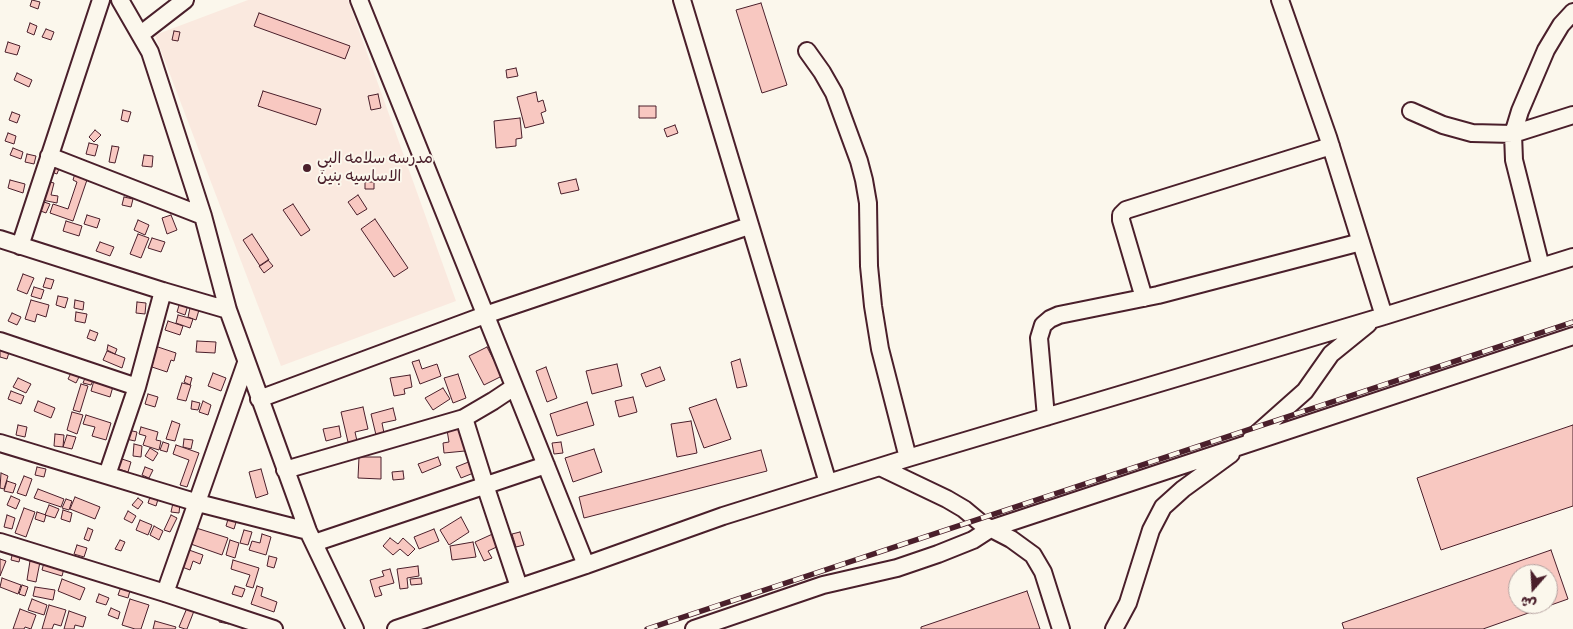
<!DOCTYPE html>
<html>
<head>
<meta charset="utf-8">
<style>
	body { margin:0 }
	#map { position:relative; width:1573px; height:629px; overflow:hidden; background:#fbf7ec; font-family:Itim,"Playpen Sans Arabic",sans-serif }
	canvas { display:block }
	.north { position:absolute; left:1508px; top:564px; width:50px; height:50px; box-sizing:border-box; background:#fbf7ec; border:1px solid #b4a19f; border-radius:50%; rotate:199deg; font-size:14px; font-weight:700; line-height:20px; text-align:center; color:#4a1f2b }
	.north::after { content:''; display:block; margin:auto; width:18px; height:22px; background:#4a1f2b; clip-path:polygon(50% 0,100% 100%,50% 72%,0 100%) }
</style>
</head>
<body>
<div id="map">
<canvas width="1573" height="629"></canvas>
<div class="north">ش</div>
</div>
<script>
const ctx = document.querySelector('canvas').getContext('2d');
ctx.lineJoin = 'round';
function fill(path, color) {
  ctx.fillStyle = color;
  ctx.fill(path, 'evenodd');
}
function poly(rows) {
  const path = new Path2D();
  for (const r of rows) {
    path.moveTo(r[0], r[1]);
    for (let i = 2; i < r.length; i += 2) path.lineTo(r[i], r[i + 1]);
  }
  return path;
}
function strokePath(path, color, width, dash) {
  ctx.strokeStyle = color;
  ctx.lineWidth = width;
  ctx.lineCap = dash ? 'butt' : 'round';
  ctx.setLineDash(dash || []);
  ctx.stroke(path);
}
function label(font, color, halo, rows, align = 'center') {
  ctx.font = font + ' Itim,"Playpen Sans Arabic",sans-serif';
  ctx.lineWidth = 4;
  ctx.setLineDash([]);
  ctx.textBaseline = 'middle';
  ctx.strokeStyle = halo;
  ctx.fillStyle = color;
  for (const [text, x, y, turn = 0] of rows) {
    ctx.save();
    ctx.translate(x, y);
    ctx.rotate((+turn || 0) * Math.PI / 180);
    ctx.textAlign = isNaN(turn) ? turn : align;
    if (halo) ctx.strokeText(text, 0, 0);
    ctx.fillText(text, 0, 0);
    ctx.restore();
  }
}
fill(poly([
	[248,0,348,0,456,301,281,366,155,35]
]), '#fae9df');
const building = poly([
	[32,0,40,2,38,9,30,6,32,0],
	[761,3,787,85,762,93,736,10,761,3],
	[259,13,350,46,345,59,254,26,259,13],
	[30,23,37,26,34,35,27,32,30,23],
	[46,29,54,32,51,40,42,37,46,29],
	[174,31,180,32,178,41,172,40,174,31],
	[8,42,20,46,17,55,5,52,8,42],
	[516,68,518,76,507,78,506,70,516,68],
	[17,73,32,80,29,87,14,80,17,73],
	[263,91,321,109,316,125,258,106,263,91],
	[536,92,538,102,543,100,546,111,541,113,544,123,525,128,517,97,536,92],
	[378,94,381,108,371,110,368,96,378,94],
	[639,106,656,106,656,118,639,118,639,106],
	[123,110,131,112,128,122,121,120,123,110],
	[12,112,20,115,17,123,9,120,12,112],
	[520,118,522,138,516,139,516,146,496,148,494,121,520,118],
	[675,125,678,133,667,137,664,129,675,125],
	[95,130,101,135,94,142,89,137,95,130],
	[8,133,16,136,14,144,5,141,8,133],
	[89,143,98,145,95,156,86,154,89,143],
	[112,146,119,147,115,163,109,162,112,146],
	[13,148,23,152,21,159,10,155,13,148],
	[27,154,36,156,34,164,25,162,27,154],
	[144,155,153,156,152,167,142,166,144,155],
	[53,163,60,166,57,174,49,171,53,163],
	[76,170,89,174,73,221,50,213,53,204,68,209,77,182,73,180,76,170],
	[576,179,579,190,561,194,558,183,576,179],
	[10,180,25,184,23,193,8,188,10,180],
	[46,181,54,183,51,195,58,196,57,203,42,200,46,181],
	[365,182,374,182,374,189,365,189,365,182],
	[358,195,367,209,357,215,348,202,358,195],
	[124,197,133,199,131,207,122,205,124,197],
	[41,201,50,204,46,213,38,210,41,201],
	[293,204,310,230,301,236,283,210,293,204],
	[87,215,100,219,97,228,84,224,87,215],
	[171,215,177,230,167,234,162,218,171,215],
	[375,219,408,268,394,277,361,229,375,219],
	[138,220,149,225,145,235,134,230,138,220],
	[66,221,82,226,79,236,63,231,66,221],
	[138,234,149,238,141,258,130,254,138,234],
	[252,234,269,260,260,266,243,240,252,234],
	[152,238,165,242,161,252,148,248,152,238],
	[100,242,114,247,110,256,96,251,100,242],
	[268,260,273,266,264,273,259,266,268,260],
	[23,274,34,278,27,294,17,290,23,274],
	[46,278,54,280,51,289,43,287,46,278],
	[34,287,44,290,41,299,31,296,34,287],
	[58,296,68,298,65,308,56,305,58,296],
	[31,300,49,305,46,317,37,314,35,322,25,319,31,300],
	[75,300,84,302,83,310,74,308,75,300],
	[137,302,146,303,145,314,136,313,137,302],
	[180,302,188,305,185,315,177,312,180,302],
	[190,308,199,310,196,320,188,317,190,308],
	[76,312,87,314,85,323,75,321,76,312],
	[12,313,21,317,17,325,8,321,12,313],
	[178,315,193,319,190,328,176,323,178,315],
	[168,321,183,326,180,335,165,330,168,321],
	[90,330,98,333,95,341,87,338,90,330],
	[197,341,216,342,215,353,196,352,197,341],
	[108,345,117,349,115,354,107,350,108,345],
	[0,346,10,349,7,359,0,357,0,346],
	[155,346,176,353,174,361,171,360,167,372,149,366,155,346],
	[487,347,502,376,484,385,469,356,487,347],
	[107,351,125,358,122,368,103,360,107,351],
	[740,359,747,386,737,388,731,362,740,359],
	[419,360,422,369,437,364,441,376,420,384,412,362,419,360],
	[617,364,622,386,592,394,586,371,617,364],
	[546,367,557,398,547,402,536,371,546,367],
	[660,367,665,380,646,387,641,374,660,367],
	[72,371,80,375,76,383,68,379,72,371],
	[87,373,95,376,91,385,83,383,87,373],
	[213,373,226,378,221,391,208,386,213,373],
	[458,374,466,398,453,403,444,378,458,374],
	[410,375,412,387,404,389,405,394,394,396,390,378,410,375],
	[186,376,192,378,190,385,184,382,186,376],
	[95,377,114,383,110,397,91,391,95,377],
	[18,378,31,384,26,393,13,387,18,378],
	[182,383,191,385,186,401,177,399,182,383],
	[81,384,88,386,80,412,73,410,81,384],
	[443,388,450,399,433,410,425,398,443,388],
	[11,391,24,396,21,404,8,399,11,391],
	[148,394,158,397,155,407,145,404,148,394],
	[633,397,637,412,619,417,615,401,633,397],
	[716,399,731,439,704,448,689,408,716,399],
	[38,401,55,408,51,418,34,411,38,401],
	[192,401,200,403,198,410,191,409,192,401],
	[203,401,211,405,208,415,199,412,203,401],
	[587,402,594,425,557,436,550,414,587,402],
	[363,407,368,429,355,432,357,441,348,442,341,412,363,407],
	[393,408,396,420,382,423,384,433,376,435,371,414,393,408],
	[72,412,83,415,77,434,67,430,72,412],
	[86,415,111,423,106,440,92,436,95,427,83,424,86,415],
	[172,421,180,424,175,441,166,439,172,421],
	[691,421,697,453,677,457,671,424,691,421],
	[18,425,27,427,25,437,16,435,18,425],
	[1573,425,1573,506,1441,550,1417,478,1573,425],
	[339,426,341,437,326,441,323,429,339,426],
	[141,427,158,432,156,440,161,441,159,450,143,445,146,436,139,434,141,427],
	[462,428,465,451,444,453,443,443,449,442,447,430,462,428],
	[128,430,137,432,135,441,126,439,128,430],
	[55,434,64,435,63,447,54,446,55,434],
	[67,435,76,437,72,449,63,447,67,435],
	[184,439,193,440,191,449,183,447,184,439],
	[163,442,169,444,167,452,160,450,163,442],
	[561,442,563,453,554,454,552,443,561,442],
	[134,444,142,446,141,457,133,456,134,444],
	[176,445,199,453,187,487,180,485,189,460,173,454,176,445],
	[150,448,158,453,153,461,145,456,150,448],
	[594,449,602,472,573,482,565,458,594,449],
	[761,450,767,471,584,518,579,497,761,450],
	[116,457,131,462,128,472,113,467,116,457],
	[359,457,381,457,381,479,358,478,359,457],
	[438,457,441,465,422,473,418,464,438,457],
	[471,461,476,472,461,478,456,467,471,461],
	[37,467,46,469,44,477,35,475,37,467],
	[145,467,153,470,149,478,142,475,145,467],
	[261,469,268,494,256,498,249,472,261,469],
	[403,471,404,479,393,480,392,472,403,471],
	[1,473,8,476,4,489,0,488,1,473],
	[24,476,32,479,26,496,17,493,24,476],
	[7,481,16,484,13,493,4,491,7,481],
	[38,489,64,499,61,507,34,498,38,489],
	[151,494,159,496,156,506,148,503,151,494],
	[11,496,20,500,16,509,7,505,11,496],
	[75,497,100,507,95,519,70,509,75,497],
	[138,498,143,502,138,509,132,505,138,498],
	[66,499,72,501,69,510,62,508,66,499],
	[173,503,180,504,179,513,171,512,173,503],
	[49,505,59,509,55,518,45,515,49,505],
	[24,508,35,512,26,537,15,533,24,508],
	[63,510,72,513,70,522,61,519,63,510],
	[128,511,136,516,132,523,124,519,128,511],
	[37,512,46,515,44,522,35,519,37,512],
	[7,515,15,518,12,529,4,527,7,515],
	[171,515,177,518,170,532,164,530,171,515],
	[229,516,237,519,234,529,226,526,229,516],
	[461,517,469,532,449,545,440,530,461,517],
	[140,520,152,525,148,535,136,530,140,520],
	[154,526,163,531,159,540,150,535,154,526],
	[193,527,228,538,222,555,188,543,193,527],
	[88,528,93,530,89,541,84,539,88,528],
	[434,529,439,541,419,549,414,537,434,529],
	[244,530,252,532,248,545,240,543,244,530],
	[497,532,503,544,488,551,492,558,484,561,475,542,497,532],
	[520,532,524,545,516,547,512,534,520,532],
	[262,534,271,537,266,555,249,550,252,541,260,543,262,534],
	[390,538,398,544,403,538,415,549,408,556,400,549,393,555,383,546,390,538],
	[120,540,125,542,121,551,115,549,120,540],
	[230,540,239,543,235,558,226,555,230,540],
	[473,542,476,557,452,560,450,546,473,542],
	[77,545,87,548,84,557,74,554,77,545],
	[189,550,203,555,200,564,193,561,190,570,182,567,189,550],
	[1551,550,1568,599,1483,629,1344,629,1342,623,1551,550],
	[1518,574,1548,574,1548,604,1518,604,1518,574],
	[13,551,21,553,19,562,11,560,13,551],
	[269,556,277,558,274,568,267,566,269,556],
	[0,559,6,561,0,576,0,559],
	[45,559,65,565,62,576,42,570,45,559],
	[233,560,259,568,253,588,246,586,250,575,231,569,233,560],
	[30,561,40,562,36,582,27,580,30,561],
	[418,566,419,576,407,578,408,588,400,589,397,569,418,566],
	[390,569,394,583,379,587,382,595,375,597,370,580,384,576,382,571,390,569],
	[2,578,21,585,18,594,0,587,2,578],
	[421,578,422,584,411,585,410,579,421,578],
	[62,579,85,588,80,600,58,591,62,579],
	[122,584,131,587,128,598,118,595,122,584],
	[22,585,28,587,25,596,19,594,22,585],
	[235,586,245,589,242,597,232,594,235,586],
	[257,586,263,588,261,596,277,602,274,612,251,604,257,586],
	[35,587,55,590,53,600,33,596,35,587],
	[1027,591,1040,629,921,629,921,627,1027,591],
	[99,594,109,598,106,605,96,602,99,594],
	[32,599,47,605,44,615,28,610,32,599],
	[130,599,149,605,141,629,135,629,122,625,130,599],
	[49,605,66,610,61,626,54,624,52,629,42,629,49,605],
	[111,608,120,612,118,619,108,615,111,608],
	[187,608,194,611,187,629,185,629,179,627,187,608],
	[20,609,36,615,31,629,25,627,24,629,13,629,20,609],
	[69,611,86,617,83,627,75,625,74,629,64,629,69,611],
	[220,615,231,617,229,624,219,622,220,615],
	[155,621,176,627,175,629,153,629,155,621]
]);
fill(building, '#f8c8c1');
strokePath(building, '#4a1f2b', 1);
const minor = poly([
	[120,0,150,52,203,216,228,310,308,531,355,629],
	[359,0,586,565],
	[682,0,828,483],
	[1280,0,1328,137,1384,316],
	[141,34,185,0],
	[807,51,822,72,834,93,859,161,864,180,868,203,869,266,873,306,880,349,908,458],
	[1411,111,1443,125,1472,133,1513,134,1573,115],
	[49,156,203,216],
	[0,239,163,291,228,310],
	[20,246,101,0],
	[1541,267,1514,160,1513,134,1520,111,1546,50,1561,25,1573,12],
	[1144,298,1121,220,1121,215,1126,210,1331,146],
	[0,341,137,387],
	[259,399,485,315,749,226],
	[1046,417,1039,338,1043,325,1050,319,1059,315,1158,295,1361,242],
	[464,418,485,485,519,587],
	[1251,439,1305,391,1331,354,1368,324],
	[0,443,198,503,308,531],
	[880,467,947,499,964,509,982,524,1011,539,1033,555,1043,572,1061,629],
	[285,470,464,418,493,401,514,387],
	[107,475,137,387,163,291],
	[0,542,165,593,274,629],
	[314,543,546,465],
	[165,593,246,363],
	[396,629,586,565,723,516,908,458,1384,316,1573,257],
	[694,629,823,585,897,568,938,554,973,540,990,529,1573,336],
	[1114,629,1128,603,1151,530,1163,507,1183,489,1231,454]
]);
strokePath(minor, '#4a1f2b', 20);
strokePath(minor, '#fbf7ec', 16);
const rail = poly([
	[647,629,1573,322]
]);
strokePath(rail, '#4a1f2b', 5.5);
strokePath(rail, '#fbf7ec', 4, [11]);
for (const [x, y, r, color] of [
	[307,168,5,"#4a1f2b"]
]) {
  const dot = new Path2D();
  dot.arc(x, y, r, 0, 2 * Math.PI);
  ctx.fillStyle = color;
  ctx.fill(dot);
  strokePath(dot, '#fbf7ec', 2);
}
label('16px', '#4a1f2b', '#fbf7ec', [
	["مدرسه سلامه البي",317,159],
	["الاساسيه بنين",317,177]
], 'left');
</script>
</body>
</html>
